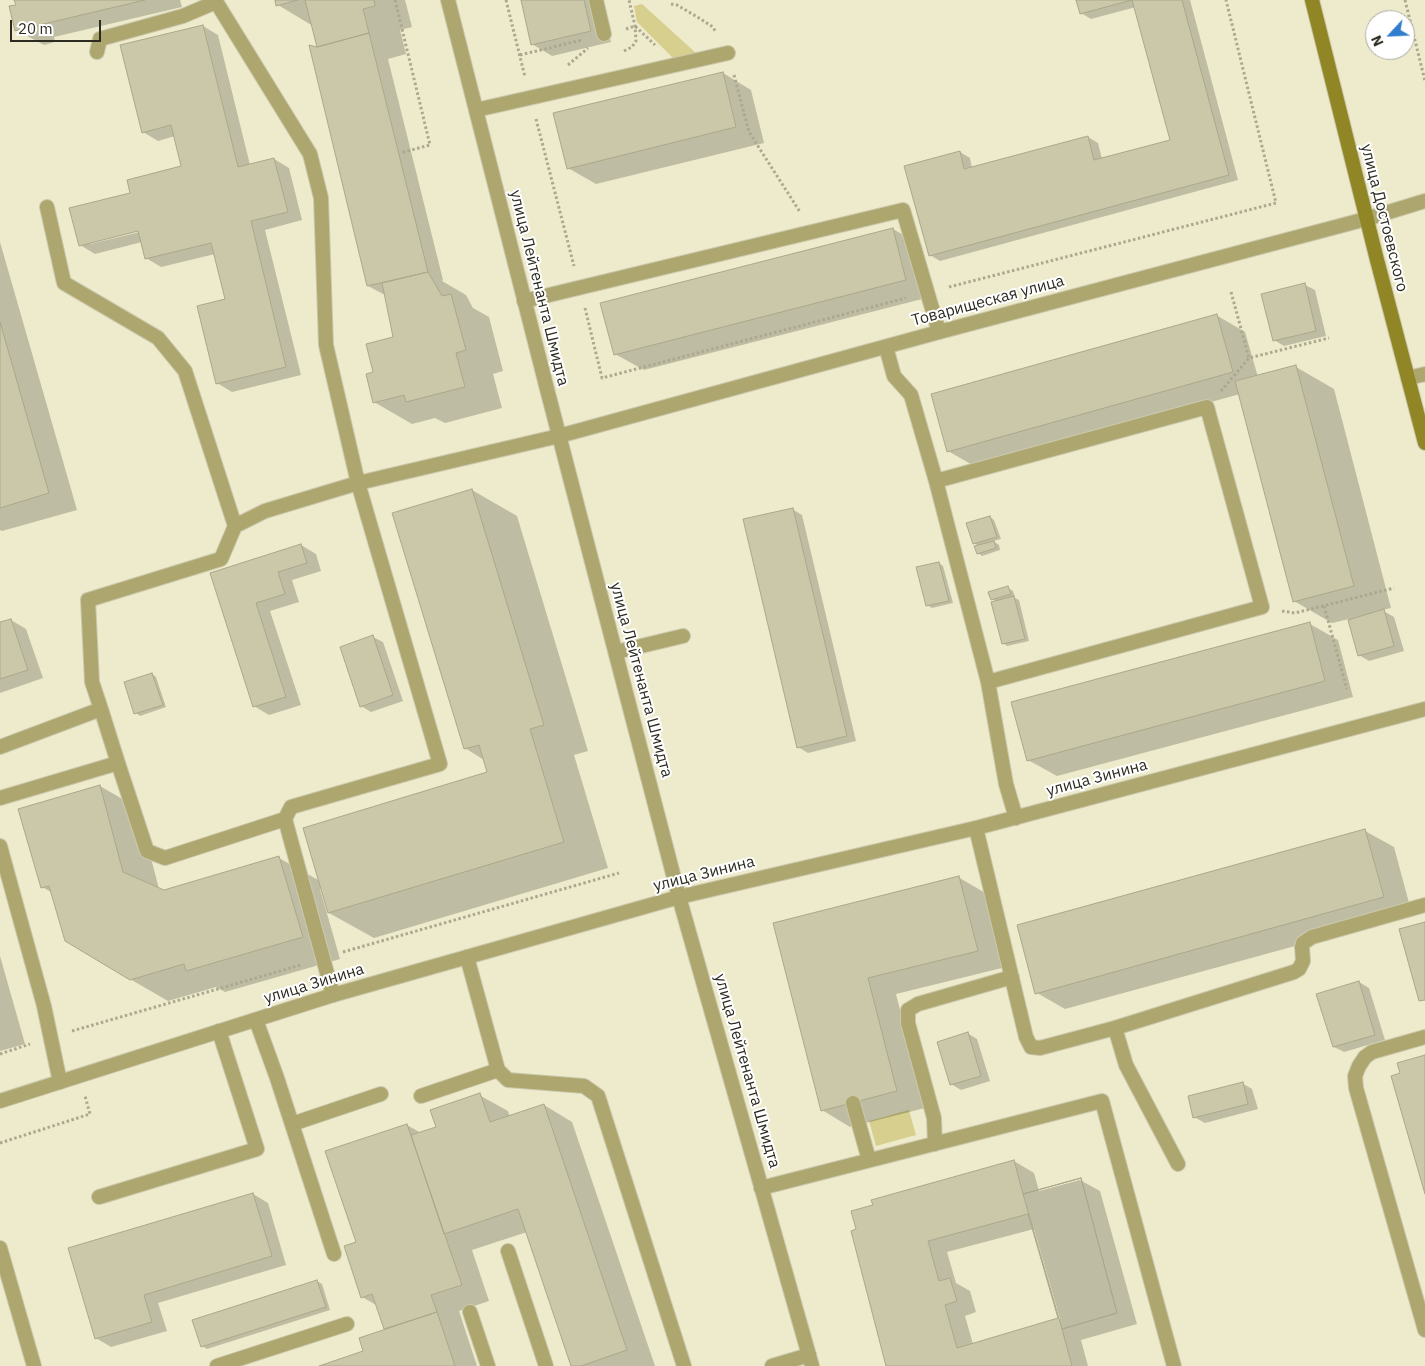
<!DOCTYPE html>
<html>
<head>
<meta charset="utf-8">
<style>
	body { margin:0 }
	#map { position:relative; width:1425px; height:1366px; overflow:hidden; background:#eeebcc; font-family:"IBM Plex Sans",sans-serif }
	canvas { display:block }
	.north { position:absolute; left:1365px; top:10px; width:50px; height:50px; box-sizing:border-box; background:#fff; border:1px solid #abaaa6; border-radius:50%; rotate:245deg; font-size:14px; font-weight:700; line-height:20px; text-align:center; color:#2d2b20 }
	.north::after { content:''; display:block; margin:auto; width:18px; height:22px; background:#317dcd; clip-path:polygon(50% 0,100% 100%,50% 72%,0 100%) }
	.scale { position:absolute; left:10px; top:20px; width:91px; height:22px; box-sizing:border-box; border:2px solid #2d2b20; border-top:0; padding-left:6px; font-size:15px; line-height:18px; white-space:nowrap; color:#2d2b20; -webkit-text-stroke:4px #fff; paint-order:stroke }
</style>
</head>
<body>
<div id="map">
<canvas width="1425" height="1366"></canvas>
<div class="north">N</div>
<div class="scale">20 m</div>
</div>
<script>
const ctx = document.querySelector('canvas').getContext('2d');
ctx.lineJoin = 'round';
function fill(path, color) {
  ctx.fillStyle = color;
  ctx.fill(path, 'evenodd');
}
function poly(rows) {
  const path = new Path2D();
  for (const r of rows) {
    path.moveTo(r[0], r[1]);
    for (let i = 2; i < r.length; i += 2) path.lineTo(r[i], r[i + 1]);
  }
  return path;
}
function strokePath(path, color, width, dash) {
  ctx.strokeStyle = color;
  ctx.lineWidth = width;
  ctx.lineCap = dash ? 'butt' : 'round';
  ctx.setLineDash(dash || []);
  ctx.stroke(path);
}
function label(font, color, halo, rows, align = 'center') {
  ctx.font = font + ' "IBM Plex Sans",sans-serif';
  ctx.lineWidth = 4;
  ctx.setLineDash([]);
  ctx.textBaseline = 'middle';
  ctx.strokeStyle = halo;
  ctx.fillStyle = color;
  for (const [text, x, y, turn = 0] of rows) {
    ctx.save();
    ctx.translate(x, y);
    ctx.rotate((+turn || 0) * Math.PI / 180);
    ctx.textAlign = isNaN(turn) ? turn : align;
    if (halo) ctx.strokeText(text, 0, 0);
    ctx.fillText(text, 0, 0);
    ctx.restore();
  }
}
fill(poly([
	[642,4,696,53,675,60,637,22,634,6],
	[909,1110,916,1135,876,1146,869,1121]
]), '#d7cf8d');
fill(poly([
	[16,0,180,0,182,7,54,37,55,42,44,45,16,30,17,6],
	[276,0,405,0,412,27,400,30,406,54,388,59,443,280,442,281,466,295,473,308,489,317,503,371,493,374,502,408,445,423,435,418,412,424,374,402,375,373,395,338,386,294,383,294,368,286,319,48,313,26,278,5],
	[522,0,601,0,611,42,552,56,532,44],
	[1078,0,1190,0,1238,180,940,261,930,255,960,152,970,158,972,168,1088,137,1098,143,1102,159,1172,141,1136,7,1091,19,1081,13],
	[203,26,218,35,250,165,274,159,289,168,302,220,265,230,301,375,232,392,217,383,226,300,215,254,161,267,146,258,142,242,95,254,80,245,132,194,183,167,175,136,158,141,143,132],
	[144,229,144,231,90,244,90,242],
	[723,73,751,90,764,143,596,184,568,168],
	[893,229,922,246,934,296,644,370,615,354],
	[0,242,77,510,2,531,0,530],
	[1305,285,1315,290,1326,336,1284,346,1274,340],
	[1216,315,1245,332,1258,377,1296,367,1334,389,1391,608,1382,610,1394,617,1404,651,1369,661,1359,655,1349,619,1332,623,1294,601,1240,394,976,467,948,451],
	[472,490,517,516,588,751,574,755,608,868,374,938,329,913,322,889,320,889,340,959,225,992,216,987,168,1001,130,979,53,893,42,887,100,786,138,808,159,889,164,891,279,858,320,881,488,773,484,760,465,748],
	[792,509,802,515,856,741,808,753,798,747],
	[990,517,994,520,1001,539,993,541,999,545,1000,550,982,556,978,553,979,546,974,543],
	[301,545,316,554,321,571,292,580,299,602,270,611,301,705,269,715,254,706,211,574],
	[939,563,943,566,953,603,932,608,927,605],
	[1008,588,1013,591,1015,598,1019,600,1029,641,1007,646,1003,643,997,602,992,599],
	[11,620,26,629,43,678,0,693,0,624],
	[1310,624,1338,640,1353,697,1057,776,1028,760],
	[373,637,383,642,403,701,371,712,361,706],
	[152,674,156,677,166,707,140,716,136,713],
	[1365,831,1394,847,1412,914,1065,1009,1037,993],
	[958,877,987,894,1006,967,896,994,925,1108,850,1127,822,1110,775,923],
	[0,956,25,1044,0,1051],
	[1359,982,1369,988,1385,1040,1344,1052,1334,1047],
	[967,1033,977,1039,990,1081,961,1090,951,1084],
	[1242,1083,1252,1089,1258,1109,1205,1123,1194,1117],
	[479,1095,508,1111,510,1117,544,1105,572,1122,655,1366,572,1366,527,1232,472,1250,489,1301,459,1311,477,1366,323,1366,365,1352,386,1330,378,1306,362,1297,357,1243,407,1125,421,1133,437,1128],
	[1014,1161,1034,1173,1039,1191,1080,1180,1100,1191,1137,1324,1081,1340,1088,1366,887,1366,857,1230,874,1206],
	[1034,1229,1060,1319,973,1344,965,1316,976,1312,970,1291,956,1283,947,1252],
	[253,1194,268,1203,286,1265,158,1303,167,1331,111,1347,96,1338],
	[317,1281,322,1284,330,1310,207,1349,202,1346]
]), '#0003');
const building = poly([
	[14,0,145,0,35,26,36,31,23,34,21,29,15,31,9,6,16,5,14,0],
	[275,0,298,0,276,6,275,0],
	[305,0,374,0,375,6,363,9,369,33,317,47,305,0],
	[521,0,584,0,591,31,531,45,521,0],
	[1076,0,1182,0,1229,175,929,256,904,166,960,151,964,169,1088,136,1094,160,1170,140,1132,0,1080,14,1076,0],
	[203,25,238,167,274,158,288,212,251,221,286,367,216,384,197,306,225,299,211,243,145,259,138,231,79,246,69,208,130,193,127,180,181,166,171,125,142,133,120,45,203,25],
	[369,33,428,272,367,286,309,45,317,47,369,33],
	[723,72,736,127,567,169,553,113,723,72],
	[893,228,906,280,614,355,600,303,893,228],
	[428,272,442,296,451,294,466,350,456,353,465,387,406,402,404,395,373,403,366,374,373,372,366,344,393,337,382,283,428,272],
	[1305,283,1316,331,1273,341,1261,294,1305,283],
	[1217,314,1233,372,947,452,931,394,1217,314],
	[0,322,49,493,0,508,0,322],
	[1296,365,1354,586,1293,602,1235,381,1296,365],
	[472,489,544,725,530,729,564,842,328,913,303,828,487,772,479,745,464,749,392,513,472,489],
	[793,508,847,736,797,748,743,519,793,508],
	[990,516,997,537,973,544,966,523,990,516],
	[994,541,996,548,977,554,974,546,994,541],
	[301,544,307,563,278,572,285,594,256,603,286,697,253,707,210,573,301,544],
	[939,562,949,601,926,606,916,567,939,562],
	[1008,586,1011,594,991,600,988,592,1008,586],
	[1014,596,1025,639,1002,644,991,602,1014,596],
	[1384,609,1394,646,1358,656,1348,620,1384,609],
	[11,619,28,670,0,679,0,622,11,619],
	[1310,622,1325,681,1027,761,1011,702,1310,622],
	[373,635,393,695,360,707,340,647,373,635],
	[152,673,163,705,134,714,124,682,152,673],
	[100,785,123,872,164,890,279,856,303,937,186,971,184,964,130,980,65,941,49,886,41,888,18,809,100,785],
	[1365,829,1384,897,1035,994,1017,925,1365,829],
	[959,876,978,951,868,978,897,1091,821,1111,773,923,959,876],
	[1425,922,1425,1000,1419,1001,1399,929,1425,922],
	[1359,981,1375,1035,1333,1047,1316,994,1359,981],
	[968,1032,981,1076,950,1085,937,1042,968,1032],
	[1425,1055,1425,1194,1391,1076,1400,1073,1397,1063,1425,1055],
	[1243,1082,1248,1104,1193,1118,1188,1096,1243,1082],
	[480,1093,490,1122,544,1104,627,1350,581,1366,571,1366,518,1209,444,1234,411,1135,436,1127,430,1110,480,1093],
	[407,1124,462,1285,431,1295,437,1312,384,1329,372,1294,361,1298,344,1246,356,1242,325,1151,407,1124],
	[1014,1160,1023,1194,1081,1178,1117,1313,1062,1329,1072,1366,886,1366,851,1231,856,1229,851,1211,873,1205,871,1200,1014,1160],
	[1028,1214,1058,1318,957,1348,945,1305,957,1301,950,1278,939,1281,928,1241,1028,1214],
	[1081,1178,1117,1313,1062,1329,1023,1194,1081,1178],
	[253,1193,272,1256,144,1295,152,1322,95,1339,68,1248,253,1193],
	[317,1280,326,1307,201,1347,192,1320,317,1280],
	[437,1312,455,1366,319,1366,363,1351,359,1338,437,1312]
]);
fill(building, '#cac8a9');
strokePath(building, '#aaa78a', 1);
const service = poly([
	[215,0,310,154,321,198,326,345,358,483,440,764,291,807,285,819,333,995],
	[596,0,604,34],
	[97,52,100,39,183,16,216,2],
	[476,110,728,53],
	[47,207,64,283,158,338,185,371,235,526],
	[524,301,903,210,939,332],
	[886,347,894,376,911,395,936,481,988,682,1006,784,1016,818],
	[1408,378,1425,374],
	[936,481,1207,407,1262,607,988,682],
	[616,652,683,636],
	[101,709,118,763],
	[0,747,101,709,92,682,88,600,221,559,235,526,265,511,358,483,559,436],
	[0,798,118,763,147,851,165,858,285,819],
	[976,828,1026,1037,1031,1047,1040,1048,1115,1028,1294,972,1299,969,1303,961,1302,947,1303,943,1312,937,1425,905],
	[0,846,44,1006,60,1082],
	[256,1020,277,1078,334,1254],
	[1115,1028,1126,1065,1178,1164],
	[1425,1037,1372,1052,1365,1057,1359,1066,1355,1076,1356,1088,1425,1330],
	[498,1070,508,1080,584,1086,598,1096,684,1366],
	[421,1096,498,1070,467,957],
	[853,1103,869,1160],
	[292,1124,381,1094],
	[935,1144,934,1118,908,1023,908,1010,918,1004,1012,977],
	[761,1188,1102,1101,1174,1366],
	[99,1197,257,1149,219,1031],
	[508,1251,546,1366],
	[470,1312,488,1366],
	[217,1366,347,1324],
	[772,1366,809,1355]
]);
const minor = poly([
	[448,0,548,393,679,897,812,1366],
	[559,436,939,332,1366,219],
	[0,1101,333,995,679,897,976,828,1425,709],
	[0,1248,34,1366]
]);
const tertiary = poly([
	[1366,219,1425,201]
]);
const secondary = poly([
	[1312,0,1377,260,1425,443]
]);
strokePath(service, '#cbc8ad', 16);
strokePath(minor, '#cbc8ad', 16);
strokePath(tertiary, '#cbc8ad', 16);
strokePath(secondary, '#cbc8ad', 16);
strokePath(poly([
	[395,0,430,145,400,153],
	[506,0,525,77],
	[1405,0,1425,81],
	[671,4,677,5,699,18,713,27,716,33],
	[626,29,635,26,655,45],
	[624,51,632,47,636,41,635,26,629,0],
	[520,55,582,40],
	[568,65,588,48],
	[734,75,749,132,800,212],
	[536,119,574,266],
	[949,287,1276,203,1226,0],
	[1231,292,1249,358],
	[585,308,602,378,906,298],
	[1221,391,1249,358,1329,338],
	[1324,606,1347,689],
	[1282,611,1295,613,1394,588],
	[343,952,619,873],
	[72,1031,301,965],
	[0,1054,30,1044],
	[0,1143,90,1114,85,1096]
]), '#aba890', 3, [2.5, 2.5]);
strokePath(service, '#ada76f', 14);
strokePath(minor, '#ada76f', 14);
strokePath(tertiary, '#ada76f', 14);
strokePath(secondary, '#918626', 14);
label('16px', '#2d2b20', '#fff', [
	["улица Достоевского",1384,218,76],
	["улица Лейтенанта Шмидта",539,288,76],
	["Товарищеская улица",988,301,-15],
	["улица Лейтенанта Шмидта",641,680,75],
	["улица Зинина",1097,778,-15],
	["улица Зинина",704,874,-14],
	["улица Зинина",314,984,-17],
	["улица Лейтенанта Шмидта",747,1071,74]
]);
</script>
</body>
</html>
